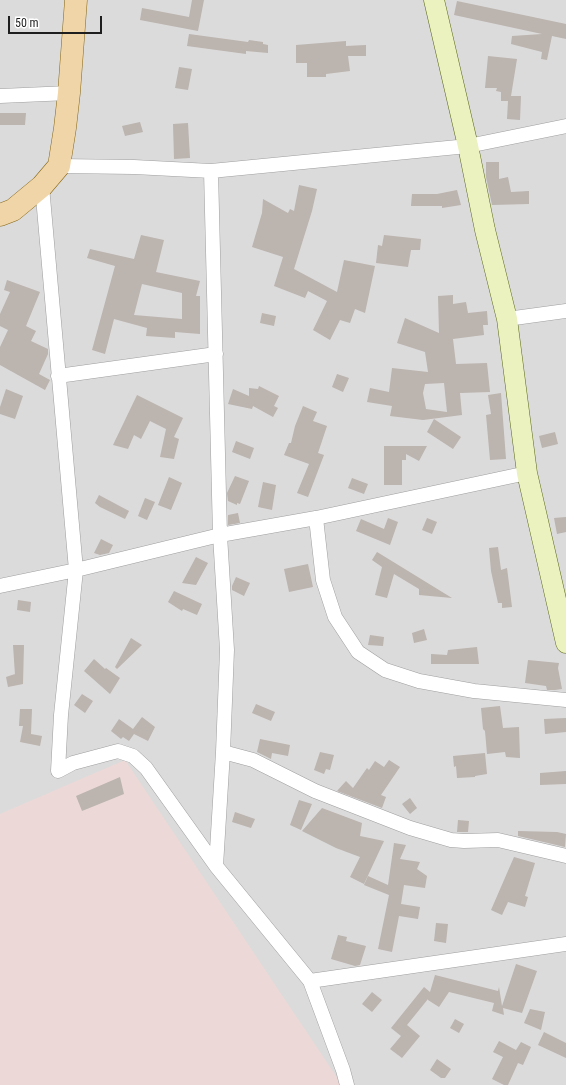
<!DOCTYPE html>
<html>
<head>
<meta charset="utf-8">
<style>
	body { margin:0 }
	#map { position:relative; width:566px; height:1085px; overflow:hidden; background:#eeebe5; font-family:"Roboto Condensed",sans-serif }
	canvas { display:block }
	.scale { position:absolute; left:8px; top:16px; width:94px; height:18px; box-sizing:border-box; border:2px solid #1e1e1e; border-top:0; padding-left:5px; font-size:12px; line-height:14px; white-space:nowrap; color:#1e1e1e; -webkit-text-stroke:3px #fff; paint-order:stroke }
</style>
</head>
<body>
<div id="map">
<canvas width="566" height="1085"></canvas>
<div class="scale">50 m</div>
</div>
<script>
const ctx = document.querySelector('canvas').getContext('2d');
ctx.lineJoin = 'round';
function fill(path, color) {
  ctx.fillStyle = color;
  ctx.fill(path, 'evenodd');
}
function poly(rows) {
  const path = new Path2D();
  for (const r of rows) {
    path.moveTo(r[0], r[1]);
    for (let i = 2; i < r.length; i += 2) path.lineTo(r[i], r[i + 1]);
  }
  return path;
}
function strokePath(path, color, width, dash) {
  ctx.strokeStyle = color;
  ctx.lineWidth = width;
  ctx.lineCap = dash ? 'butt' : 'round';
  ctx.setLineDash(dash || []);
  ctx.stroke(path);
}
fill(poly([
	[0,0,566,0,566,1085,0,1085]
]), '#dcdbdb');
fill(poly([
	[125,760,342,1085,0,1085,0,814]
]), '#ecd9d7');
fill(poly([
	[192,0,204,0,198,31,140,20,142,8,189,17],
	[457,1,566,24,566,39,552,36,547,60,541,59,542,52,511,44,512,36,542,34,454,15],
	[189,34,248,42,249,40,263,42,263,44,268,45,268,53,246,51,246,54,187,46],
	[346,41,346,46,366,45,366,56,348,56,350,71,326,74,326,77,307,77,307,63,296,63,296,45],
	[488,56,517,59,511,96,521,96,520,120,507,119,508,101,501,101,501,92,496,91,497,88,485,88],
	[179,67,192,69,188,90,175,88],
	[0,113,26,113,25,125,0,125],
	[140,122,143,132,125,136,122,126],
	[188,123,190,158,174,159,173,124],
	[486,162,499,162,499,179,508,177,511,192,529,191,529,204,492,205,486,177],
	[299,185,317,189,312,211,294,269,337,292,344,260,375,266,365,313,355,309,350,323,340,320,330,340,313,330,327,301,308,291,305,298,274,286,283,257,252,247,262,213,263,199,288,213,290,209,294,211],
	[457,190,461,205,442,208,442,206,411,206,412,194,437,194],
	[141,235,164,240,156,272,200,281,196,296,200,296,200,334,175,332,175,338,146,336,147,328,114,319,105,354,92,350,115,266,87,258,90,249,134,259],
	[142,284,182,293,182,319,134,315],
	[384,235,421,239,420,250,411,250,408,267,376,263,378,245,382,246],
	[7,280,40,292,26,326,36,331,31,341,48,349,48,354,39,374,50,380,45,390,0,365,0,347,8,330,0,326,0,314,10,292,4,290],
	[453,295,453,304,466,302,468,313,487,311,488,325,483,325,484,335,453,339,456,364,487,363,490,392,460,393,462,415,423,420,390,416,392,406,367,402,370,388,389,392,392,368,428,372,425,352,397,343,405,318,439,333,438,296],
	[444,383,447,412,426,409,423,393,425,384],
	[262,313,276,316,274,326,260,323],
	[337,374,349,378,343,392,332,387],
	[259,386,279,396,274,406,278,408,273,417,253,406,252,409,228,404,233,389,249,396,249,388,258,389],
	[6,389,23,396,15,419,0,414,0,407],
	[501,393,506,459,490,460,486,415,491,414,488,395],
	[137,395,183,418,174,437,179,439,174,459,160,457,166,429,150,421,141,439,134,435,128,449,113,445],
	[303,406,317,412,313,421,327,426,318,453,324,455,308,497,297,493,309,464,284,455,289,443,291,443,295,426],
	[434,419,461,437,453,449,427,432],
	[555,432,558,444,542,448,539,436],
	[236,441,254,448,250,459,232,452],
	[384,446,427,446,419,461,406,454,406,460,402,460,402,485,384,485],
	[235,476,249,481,240,504,237,503,237,505,228,501,227,493],
	[169,477,182,483,171,510,158,505],
	[352,478,368,484,364,494,348,488],
	[263,482,276,485,272,510,258,507],
	[99,495,129,511,125,519,100,507,95,503],
	[145,498,155,502,147,520,138,516],
	[238,513,240,523,228,525,228,515],
	[566,517,566,532,557,534,554,518],
	[388,518,398,522,390,545,356,531,361,519,384,529],
	[427,518,437,522,432,534,422,530],
	[101,539,113,545,109,553,100,555,94,553],
	[498,547,501,570,507,568,512,607,502,608,502,603,498,603,491,571,489,548],
	[377,552,382,555,452,598,419,595,419,589,394,574,387,598,375,595,382,567,372,560],
	[196,557,208,563,196,585,182,583],
	[308,564,313,587,289,592,284,569],
	[236,577,250,583,244,596,232,590,232,586],
	[174,591,202,604,197,615,183,609,182,611,168,602],
	[18,600,31,602,30,612,17,610],
	[424,629,427,640,414,643,412,633],
	[370,635,384,637,383,646,368,645],
	[131,638,142,645,117,669,115,667],
	[13,645,24,645,23,684,8,687,6,677,15,674,15,675],
	[477,647,479,664,431,664,431,654,447,655,448,650],
	[94,659,105,669,106,668,120,678,110,694,84,671],
	[528,660,559,663,558,668,562,689,555,690,547,690,546,686,525,683],
	[82,694,93,701,85,713,74,705],
	[256,704,275,712,271,721,252,713],
	[500,706,503,728,519,727,520,758,506,757,505,752,487,754,485,731,483,729,481,708],
	[20,709,32,709,31,734,42,736,40,746,20,742,23,726,19,726],
	[142,717,155,727,148,741,134,734,129,741,123,737,121,739,111,731,119,719,133,729],
	[566,718,566,732,545,734,544,719],
	[260,739,290,745,288,756,272,753,271,759,257,752],
	[320,752,334,755,330,770,326,769,324,774,314,770],
	[485,753,487,774,475,776,475,777,457,778,456,766,454,767,453,756],
	[389,760,400,767,381,795,386,797,382,808,337,791,346,781,353,788,367,768,369,770,375,761,384,767],
	[566,771,566,784,540,785,540,773],
	[120,777,124,794,82,811,76,796],
	[410,798,417,808,410,814,402,804],
	[299,800,312,804,301,830,290,825],
	[322,808,362,823,360,836,384,841,364,884,350,877,360,857,336,848,302,831],
	[235,812,255,819,251,828,232,822],
	[458,820,469,821,468,832,457,832],
	[518,831,557,832,566,834,565,847,518,836],
	[394,843,406,845,400,859,420,862,417,869,427,876,425,888,404,885,401,904,420,907,418,919,399,916,392,952,378,949,389,895,364,885,368,876,388,885],
	[514,857,535,863,525,896,528,897,525,907,508,902,502,915,491,910],
	[436,923,448,924,446,943,434,941],
	[338,935,347,937,346,941,366,946,360,965,355,966,331,959],
	[516,964,537,971,522,1013,503,1008,504,1015,492,1011,494,1003,449,992,439,1007,428,1000,428,999,407,1025,420,1036,402,1058,390,1049,401,1036,391,1028,424,987,430,992,435,975,498,991,499,987,502,1006],
	[372,992,382,1000,372,1012,362,1004],
	[530,1009,545,1012,541,1030,524,1023],
	[455,1019,464,1024,459,1033,450,1028],
	[544,1032,566,1043,566,1058,538,1045],
	[499,1041,516,1050,521,1042,531,1047,523,1065,518,1063,508,1085,504,1085,492,1079,503,1057,493,1052],
	[437,1059,451,1069,445,1078,441,1078,430,1070]
]), '#bbb4af');
const street = poly([
	[0,96,69,93],
	[59,166,134,167,211,171,468,146,566,126],
	[211,171,220,535,227,650,223,752,216,866],
	[42,186,76,570,61,715,58,771,73,763,118,751,133,756,146,768,216,866,310,981,343,1070,347,1085],
	[507,319,566,311],
	[58,376,216,354],
	[316,518,323,580,335,617,358,652,385,670,419,681,474,691,566,700],
	[0,586,76,570,220,535,316,518,527,473],
	[223,752,253,760,315,791,410,828,451,840,464,841,498,840,566,856],
	[310,981,566,944]
]);
const secondary = poly([
	[434,0,468,146,485,230,507,319,527,473,566,643]
]);
const primary = poly([
	[0,215,13,210,42,186,59,166,65,128,69,93,76,0]
]);
strokePath(street, '#9f9f9f', 15);
strokePath(secondary, '#596813', 21);
strokePath(primary, '#856613', 23);
strokePath(street, '#fff', 14);
strokePath(secondary, '#ecf1c0', 20);
strokePath(primary, '#f0d5a8', 22);
</script>
</body>
</html>
